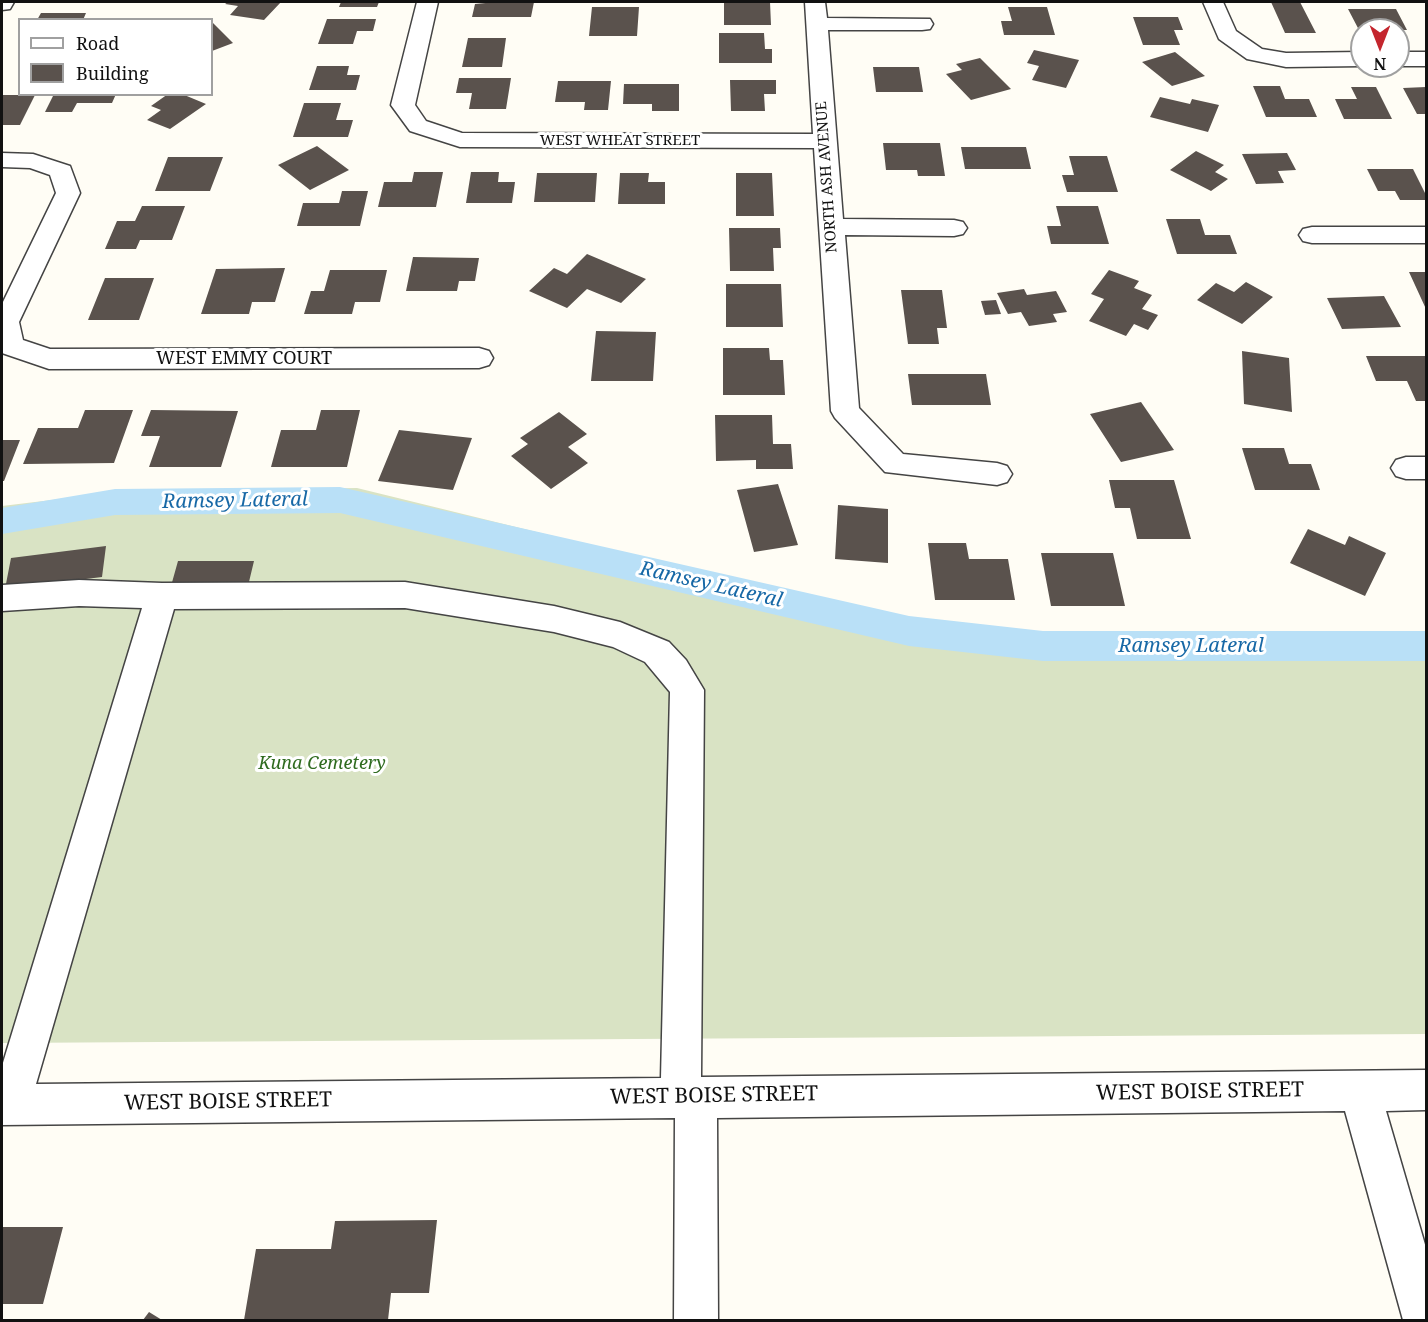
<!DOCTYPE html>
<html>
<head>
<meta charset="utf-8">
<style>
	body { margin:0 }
	#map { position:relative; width:1428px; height:1322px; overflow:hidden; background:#fffdf5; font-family:"Noto Serif",serif }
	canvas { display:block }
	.frame { position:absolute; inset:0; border:3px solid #111; pointer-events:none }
	.legend { position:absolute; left:18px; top:18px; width:195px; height:78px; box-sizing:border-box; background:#fff; border:2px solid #a0a0a0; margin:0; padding:8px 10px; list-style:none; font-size:18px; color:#111 }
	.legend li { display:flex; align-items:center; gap:12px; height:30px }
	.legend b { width:30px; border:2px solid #a0a0a0 }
	.north { position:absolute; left:1350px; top:18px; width:60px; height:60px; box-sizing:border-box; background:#fff; border:2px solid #a0a0a0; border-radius:50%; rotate:180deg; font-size:16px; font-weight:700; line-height:24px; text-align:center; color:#111 }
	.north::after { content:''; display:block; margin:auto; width:21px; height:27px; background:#c4262e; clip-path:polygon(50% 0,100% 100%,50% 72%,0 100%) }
</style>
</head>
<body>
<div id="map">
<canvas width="1428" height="1322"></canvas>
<div class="frame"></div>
<ul class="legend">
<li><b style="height:8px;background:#fff"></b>Road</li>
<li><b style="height:16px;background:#5a524d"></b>Building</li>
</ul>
<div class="north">N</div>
</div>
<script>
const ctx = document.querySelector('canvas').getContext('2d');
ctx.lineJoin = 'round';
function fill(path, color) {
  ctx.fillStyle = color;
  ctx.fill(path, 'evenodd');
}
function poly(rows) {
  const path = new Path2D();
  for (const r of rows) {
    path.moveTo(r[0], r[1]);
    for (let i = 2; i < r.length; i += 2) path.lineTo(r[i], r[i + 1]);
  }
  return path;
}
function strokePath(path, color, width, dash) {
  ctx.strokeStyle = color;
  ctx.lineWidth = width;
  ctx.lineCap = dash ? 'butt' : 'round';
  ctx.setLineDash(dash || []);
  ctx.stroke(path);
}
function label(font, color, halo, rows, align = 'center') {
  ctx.font = font + ' "Noto Serif",serif';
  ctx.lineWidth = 6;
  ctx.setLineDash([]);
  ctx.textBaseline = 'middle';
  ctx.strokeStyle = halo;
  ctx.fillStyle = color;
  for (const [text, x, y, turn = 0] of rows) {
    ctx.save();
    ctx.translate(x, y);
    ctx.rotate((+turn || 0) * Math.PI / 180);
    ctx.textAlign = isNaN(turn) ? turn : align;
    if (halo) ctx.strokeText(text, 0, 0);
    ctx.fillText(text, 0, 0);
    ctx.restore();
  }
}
fill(poly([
	[357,488,667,564,983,633,1426,632,1426,1034,2,1043,2,506,126,491]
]), '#d9e3c4');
fill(poly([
	[340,487,909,616,1043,631,1426,631,1426,661,1043,661,909,646,340,513,115,515,2,534,2,508,115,489,340,487]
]), '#b9e0f7');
fill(poly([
	[228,2,281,2,264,20,230,15,238,6,225,4],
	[341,2,379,2,377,7,339,7],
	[496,2,534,2,531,17,472,17,475,4],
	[724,2,770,2,771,25,724,25],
	[1271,2,1300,2,1316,33,1285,33],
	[592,7,639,7,637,36,589,36],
	[1008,7,1047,7,1055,35,1004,35,1001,21,1012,21],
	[1348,9,1396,9,1407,30,1359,30],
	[41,13,86,13,83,20,37,20],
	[1133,17,1178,17,1183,30,1174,30,1180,45,1143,45],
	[327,19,376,19,373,31,357,31,353,44,318,44],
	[212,22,233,43,212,51],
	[719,33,764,33,765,49,772,49,772,63,719,63],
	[468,38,506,38,502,67,462,67],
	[1034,50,1079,60,1066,88,1032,80,1039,66,1027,63],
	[1175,52,1205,76,1172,86,1142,62],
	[980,58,1011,89,971,100,946,74,962,70,956,64],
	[317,66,349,66,347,75,360,75,356,90,309,90],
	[873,67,919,67,923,92,876,92],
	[459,78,511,78,506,109,469,109,472,93,456,93],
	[730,80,776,80,776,94,764,94,765,111,731,111],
	[558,81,611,81,608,110,584,110,585,102,555,102],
	[624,84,679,84,679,111,652,111,652,104,623,104],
	[1253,86,1280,86,1285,99,1309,99,1317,117,1266,117],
	[1351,87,1376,87,1392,119,1344,119,1335,99,1357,99],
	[1426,87,1426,114,1417,114,1403,88],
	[54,94,116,94,112,103,77,103,72,112,45,112],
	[168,94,182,94,206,104,170,129,147,120,161,110,151,106],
	[2,95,35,95,20,125,2,125],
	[1160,97,1190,104,1192,99,1219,105,1208,132,1150,117],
	[304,103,341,103,336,120,353,120,348,137,293,137],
	[883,143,940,143,945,176,918,176,917,170,886,170],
	[317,146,349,170,310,190,278,165],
	[961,147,1026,147,1031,169,965,169],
	[1196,151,1224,165,1215,172,1228,179,1211,191,1170,170],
	[1287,153,1296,170,1278,171,1284,183,1256,184,1242,154],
	[1069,156,1107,156,1118,192,1067,192,1062,175,1074,175],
	[168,157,223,157,210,191,155,191],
	[1367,169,1413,169,1426,195,1426,200,1400,200,1395,191,1378,191],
	[414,172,443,172,436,207,378,207,384,182,412,182],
	[471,172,499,172,498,182,515,182,512,203,466,203],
	[537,173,597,173,595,202,534,202],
	[620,173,649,173,648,182,665,182,665,204,618,204],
	[736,173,772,173,774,216,736,216],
	[342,191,368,191,360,226,297,226,303,203,339,203],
	[142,206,185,206,172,240,140,240,136,249,105,249,117,221,135,221],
	[1056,206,1098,206,1109,244,1051,244,1047,226,1061,226],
	[1166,219,1200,219,1205,235,1230,235,1237,254,1177,254],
	[729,228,780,228,781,248,773,248,774,271,730,271],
	[587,254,646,279,621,303,587,289,567,308,529,291,554,268,567,274],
	[413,257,479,258,475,281,459,281,457,291,406,291],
	[285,268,275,302,252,302,249,314,201,314,216,269],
	[330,270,387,270,380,302,355,302,352,314,304,314,311,291,324,291],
	[1109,270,1139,281,1134,288,1152,295,1142,309,1158,315,1148,330,1134,324,1126,336,1089,321,1104,299,1091,294],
	[1409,272,1426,272,1426,309],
	[105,278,154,278,139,320,88,320],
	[1246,282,1273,297,1242,324,1197,300,1216,283,1234,292],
	[726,284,781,284,783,327,726,327],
	[1024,289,1027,295,1056,291,1067,312,1053,314,1057,322,1029,326,1021,312,1008,314,997,293],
	[901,290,942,290,947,328,937,328,939,344,908,344],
	[1384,296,1401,327,1342,329,1327,298],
	[996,300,1001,314,985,315,981,301],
	[596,331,656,332,653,381,591,381],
	[723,348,769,348,770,360,783,360,785,395,723,395],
	[1242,351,1289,358,1292,412,1244,404],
	[1366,356,1426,356,1426,401,1416,401,1407,381,1376,381],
	[908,374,986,374,991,405,912,405],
	[1141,402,1174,450,1121,462,1090,414],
	[85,410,133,410,114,463,23,464,38,428,78,428],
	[151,410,238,411,221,467,149,467,160,436,141,436],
	[321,410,360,410,347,467,271,467,281,430,316,430],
	[559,412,587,434,568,447,588,463,551,489,511,456,528,444,520,438],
	[715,415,772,415,773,444,791,444,793,469,756,469,756,460,716,461],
	[399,430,472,438,453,490,378,481],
	[2,440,20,440,4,481,2,481],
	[1242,448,1284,448,1289,464,1311,464,1320,490,1255,490],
	[1109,480,1174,480,1191,539,1137,539,1130,508,1115,508],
	[778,484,798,545,754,552,737,490],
	[838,505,888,509,888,563,835,559],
	[1308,529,1345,545,1349,536,1386,553,1365,596,1290,563],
	[928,543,966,543,969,559,1008,559,1015,600,935,600],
	[106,546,102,577,5,589,11,558],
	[1041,553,1113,553,1125,606,1051,606],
	[178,561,254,561,248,586,171,586],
	[437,1220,429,1293,391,1293,388,1320,244,1320,256,1249,331,1249,335,1221],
	[2,1227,63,1227,43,1304,2,1304],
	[149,1312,162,1320,143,1320]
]), '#5a524d');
const minor = poly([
	[2,2,14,2,10,9,2,10,2,2],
	[417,2,438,2,415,105,426,121,462,133,813,134,805,2,825,2,827,18,930,19,933,24,930,29,922,30,828,30,843,219,954,220,963,222,967,228,963,234,954,236,845,235,859,408,903,454,997,463,1007,466,1012,474,1007,482,997,485,885,472,835,418,831,411,814,148,460,147,410,131,391,105,417,2],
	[1203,2,1223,2,1236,31,1262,49,1286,53,1362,52,1362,66,1286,67,1247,59,1219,39,1203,2],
	[1398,52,1426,52,1426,66,1398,66,1398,52],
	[2,153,33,154,70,166,80,193,19,322,23,340,50,349,479,348,489,351,493,358,489,365,479,368,49,369,2,353,2,304,56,193,50,175,30,168,2,167,2,153],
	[1312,227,1426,227,1426,243,1312,243,1303,241,1299,235,1303,229,1312,227],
	[1406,457,1426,457,1426,479,1406,479,1396,476,1391,468,1396,460,1406,457],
	[79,580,162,583,405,582,554,606,620,622,669,642,686,660,704,690,701,1077,1426,1070,1426,1110,1386,1111,1426,1248,1426,1320,1403,1320,1345,1111,717,1118,718,1320,674,1320,675,1118,2,1125,2,1066,142,608,79,606,2,611,2,585,79,580],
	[405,608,554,632,613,647,645,662,670,692,661,1078,36,1084,174,609,405,608]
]);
strokePath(minor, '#444', 3);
fill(minor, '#fff');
label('15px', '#111', '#fff', [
	["WEST WHEAT STREET",620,141],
	["NORTH ASH AVENUE",827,177,-94]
]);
label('18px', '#111', '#fff', [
	["WEST EMMY COURT",244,359]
]);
label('italic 18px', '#2f6b1f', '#fff', [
	["Kuna Cemetery",322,764]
]);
label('italic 20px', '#1768a6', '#fff', [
	["Ramsey Lateral",235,501,-1],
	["Ramsey Lateral",711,585,13],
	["Ramsey Lateral",1191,646]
]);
label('21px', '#111', '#fff', [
	["WEST BOISE STREET",1200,1092,-1],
	["WEST BOISE STREET",714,1096,-1],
	["WEST BOISE STREET",228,1102,-1]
]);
</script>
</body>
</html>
